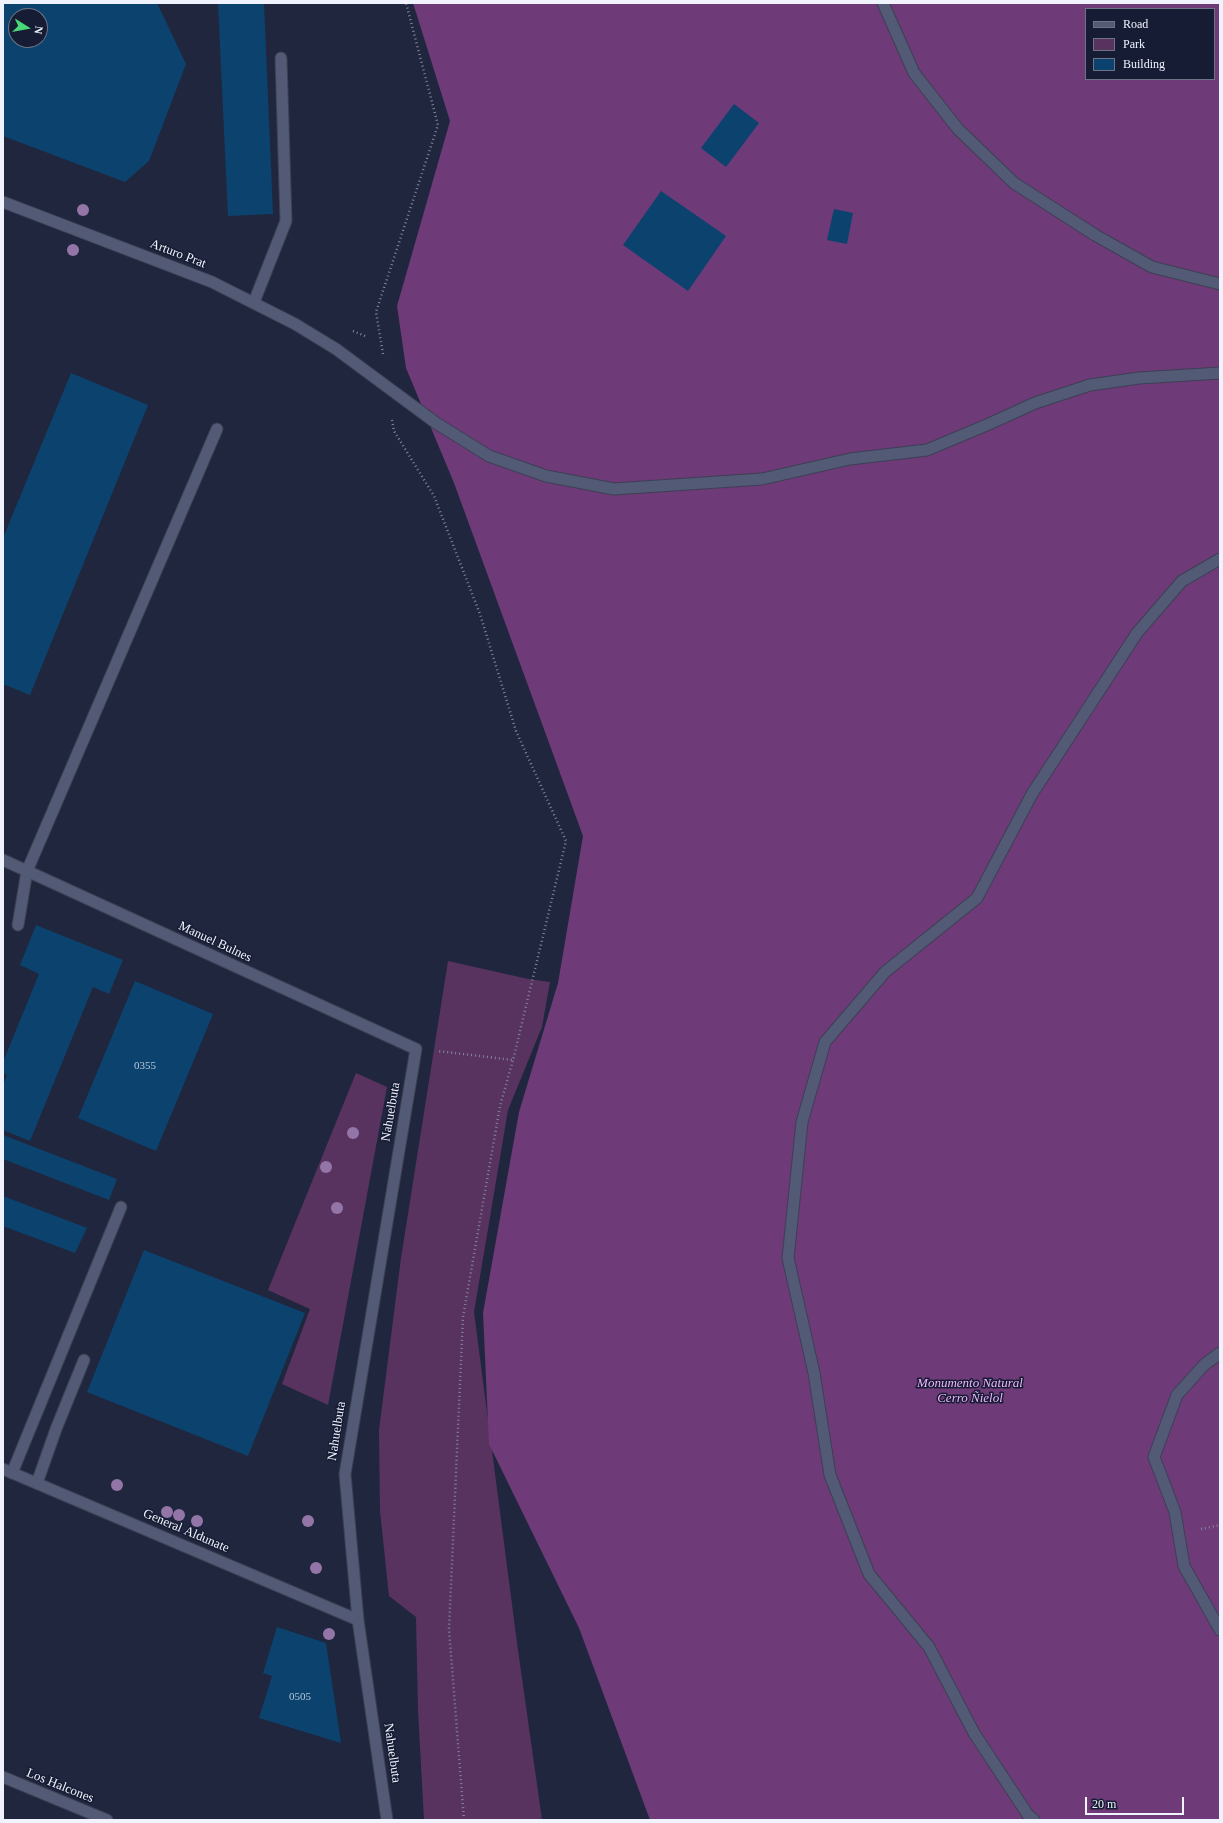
<!DOCTYPE html>
<html>
<head>
<meta charset="utf-8">
<style>
	body { margin:0 }
	#map { position:relative; width:1223px; height:1823px; overflow:hidden; background:#20263e; font-family:"Times New Roman",serif }
	canvas { display:block }
	.frame { position:absolute; inset:0; border:4px solid #f0f3fd; pointer-events:none }
	.legend { position:absolute; left:1085px; top:8px; width:130px; height:72px; box-sizing:border-box; background:#161c34; border:1px solid #6d7284; margin:0; padding:5px 7px; list-style:none; font-size:12px; color:#f0f3fd }
	.legend li { display:flex; align-items:center; gap:8px; height:20px }
	.legend b { width:20px; border:1px solid #6d7284 }
	.north { position:absolute; left:8px; top:8px; width:40px; height:40px; box-sizing:border-box; background:#161c34; border:1px solid #6d7284; border-radius:50%; rotate:101deg; font-size:11px; font-weight:700; line-height:16px; text-align:center; color:#f0f3fd }
	.north::after { content:''; display:block; margin:auto; width:14px; height:18px; background:#49d778; clip-path:polygon(50% 0,100% 100%,50% 72%,0 100%) }
	.scale { position:absolute; left:1085px; top:1797px; width:99px; height:18px; box-sizing:border-box; border:2px solid #f0f3fd; border-top:0; padding-left:5px; font-size:12px; line-height:14px; white-space:nowrap; color:#f0f3fd; -webkit-text-stroke:3px #161c34; paint-order:stroke }
</style>
</head>
<body>
<div id="map">
<canvas width="1223" height="1823"></canvas>
<div class="frame"></div>
<ul class="legend">
<li><b style="height:5px;background:#525a75"></b>Road</li>
<li><b style="height:11px;background:#593360"></b>Park</li>
<li><b style="height:11px;background:#0b436e"></b>Building</li>
</ul>
<div class="north">N</div>
<div class="scale">20 m</div>
</div>
<script>
const ctx = document.querySelector('canvas').getContext('2d');
ctx.lineJoin = 'round';
function fill(path, color) {
  ctx.fillStyle = color;
  ctx.fill(path, 'evenodd');
}
function poly(rows) {
  const path = new Path2D();
  for (const r of rows) {
    path.moveTo(r[0], r[1]);
    for (let i = 2; i < r.length; i += 2) path.lineTo(r[i], r[i + 1]);
  }
  return path;
}
function strokePath(path, color, width, dash) {
  ctx.strokeStyle = color;
  ctx.lineWidth = width;
  ctx.lineCap = dash ? 'butt' : 'round';
  ctx.setLineDash(dash || []);
  ctx.stroke(path);
}
function label(font, color, halo, rows, align = 'center') {
  ctx.font = font + ' "Times New Roman",serif';
  ctx.lineWidth = 3;
  ctx.setLineDash([]);
  ctx.textBaseline = 'middle';
  ctx.strokeStyle = halo;
  ctx.fillStyle = color;
  for (const [text, x, y, turn = 0] of rows) {
    ctx.save();
    ctx.translate(x, y);
    ctx.rotate((+turn || 0) * Math.PI / 180);
    ctx.textAlign = isNaN(turn) ? turn : align;
    if (halo) ctx.strokeText(text, 0, 0);
    ctx.fillText(text, 0, 0);
    ctx.restore();
  }
}
fill(poly([
	[448,961,528,979,550,982,542,1027,508,1110,474,1312,517,1643,542,1820,424,1820,418,1710,416,1617,389,1596,380,1511,379,1430,401,1258],
	[356,1073,387,1087,328,1405,282,1384,310,1309,268,1290]
]), '#593360');
fill(poly([
	[413,3,1220,3,1220,1820,650,1820,579,1628,489,1444,483,1313,519,1112,558,983,583,836,454,483,406,368,397,306,450,121],
	[1086,9,1214,9,1214,79,1086,79]
]), '#6e3a78');
fill(poly([
	[3,3,157,3,186,64,149,161,125,182,3,136],
	[16,16,40,16,40,40,16,40],
	[218,3,264,3,273,214,228,216],
	[734,104,759,123,726,167,701,148],
	[661,191,726,236,688,291,623,245],
	[834,209,853,213,847,244,827,240],
	[71,373,148,405,30,695,3,684,3,538],
	[36,925,123,960,109,994,93,987,30,1141,3,1130,3,1085,7,1075,3,1073,3,1062,39,974,20,965],
	[135,981,213,1014,156,1151,78,1118],
	[3,1135,117,1179,109,1200,3,1159],
	[3,1196,87,1228,75,1253,3,1226],
	[144,1250,305,1313,248,1456,87,1392],
	[277,1627,326,1643,341,1743,259,1718,272,1676,263,1673]
]), '#0b436e');
const service = poly([
	[254,302,286,221,281,58],
	[18,925,27,871,217,429],
	[12,1473,121,1207],
	[37,1483,56,1429,84,1360]
]);
const minor = poly([
	[883,3,914,73,958,129,1014,183,1095,235,1152,267,1220,284],
	[3,202,212,282,295,324,336,349],
	[436,423,489,456,546,476,614,489,762,479,850,459,927,450,989,424,1035,403,1090,385,1139,378,1220,373],
	[3,860,416,1049,345,1474,358,1620,387,1820],
	[1220,1353,1204,1365,1177,1395,1154,1457,1175,1512,1184,1566,1220,1630],
	[3,1469,358,1620],
	[3,1777,107,1820],
	[1034,1820,1028,1815,974,1733,929,1647,869,1574,830,1475,814,1373,788,1258,802,1122,825,1042,885,972,977,898,1032,794,1137,633,1182,581,1220,559]
]);
strokePath(service, '#3d4054', 13);
strokePath(minor, '#3d4054', 13);
strokePath(poly([
	[353,331,365,336],
	[383,354,376,312,438,125,406,3],
	[392,420,394,431,434,496,480,614,516,731,566,841,513,1060,438,1051],
	[1201,1529,1220,1525],
	[464,1820,449,1629,463,1317,500,1106,513,1060]
]), '#828698', 2.5, [1, 3]);
strokePath(service, '#525a75', 11);
strokePath(minor, '#525a75', 11);
const minorBridge = poly([
	[336,349,436,423]
]);
strokePath(minorBridge, '#3d4054', 13, []);
strokePath(minorBridge, '#525a75', 11);
ctx.fillStyle = '#9475a8';
for (const [x, y] of [
	[83,210],
	[73,250],
	[353,1133],
	[326,1167],
	[337,1208],
	[117,1485],
	[167,1512],
	[179,1515],
	[197,1521],
	[308,1521],
	[316,1568],
	[329,1634]
]) {
  ctx.beginPath();
  ctx.arc(x, y, 6, 0, 2 * Math.PI);
  ctx.fill();
}
label('11px', '#b7c7d9', null, [
	["0355",145,1066],
	["0505",300,1697]
]);
label('13px', '#f0f3fd', '#161c34', [
	["Arturo Prat",178,254,21],
	["Manuel Bulnes",215,942,25],
	["Nahuelbuta",391,1112,-80],
	["Nahuelbuta",337,1431,-81],
	["General Aldunate",186,1531,23],
	["Nahuelbuta",392,1753,82],
	["Los Halcones",60,1786,22]
]);
label('italic 13px', '#f2b6fe', '#161c34', [
	["Monumento Natural",970,1384],
	["Cerro Ñielol",970,1399]
]);
</script>
</body>
</html>
